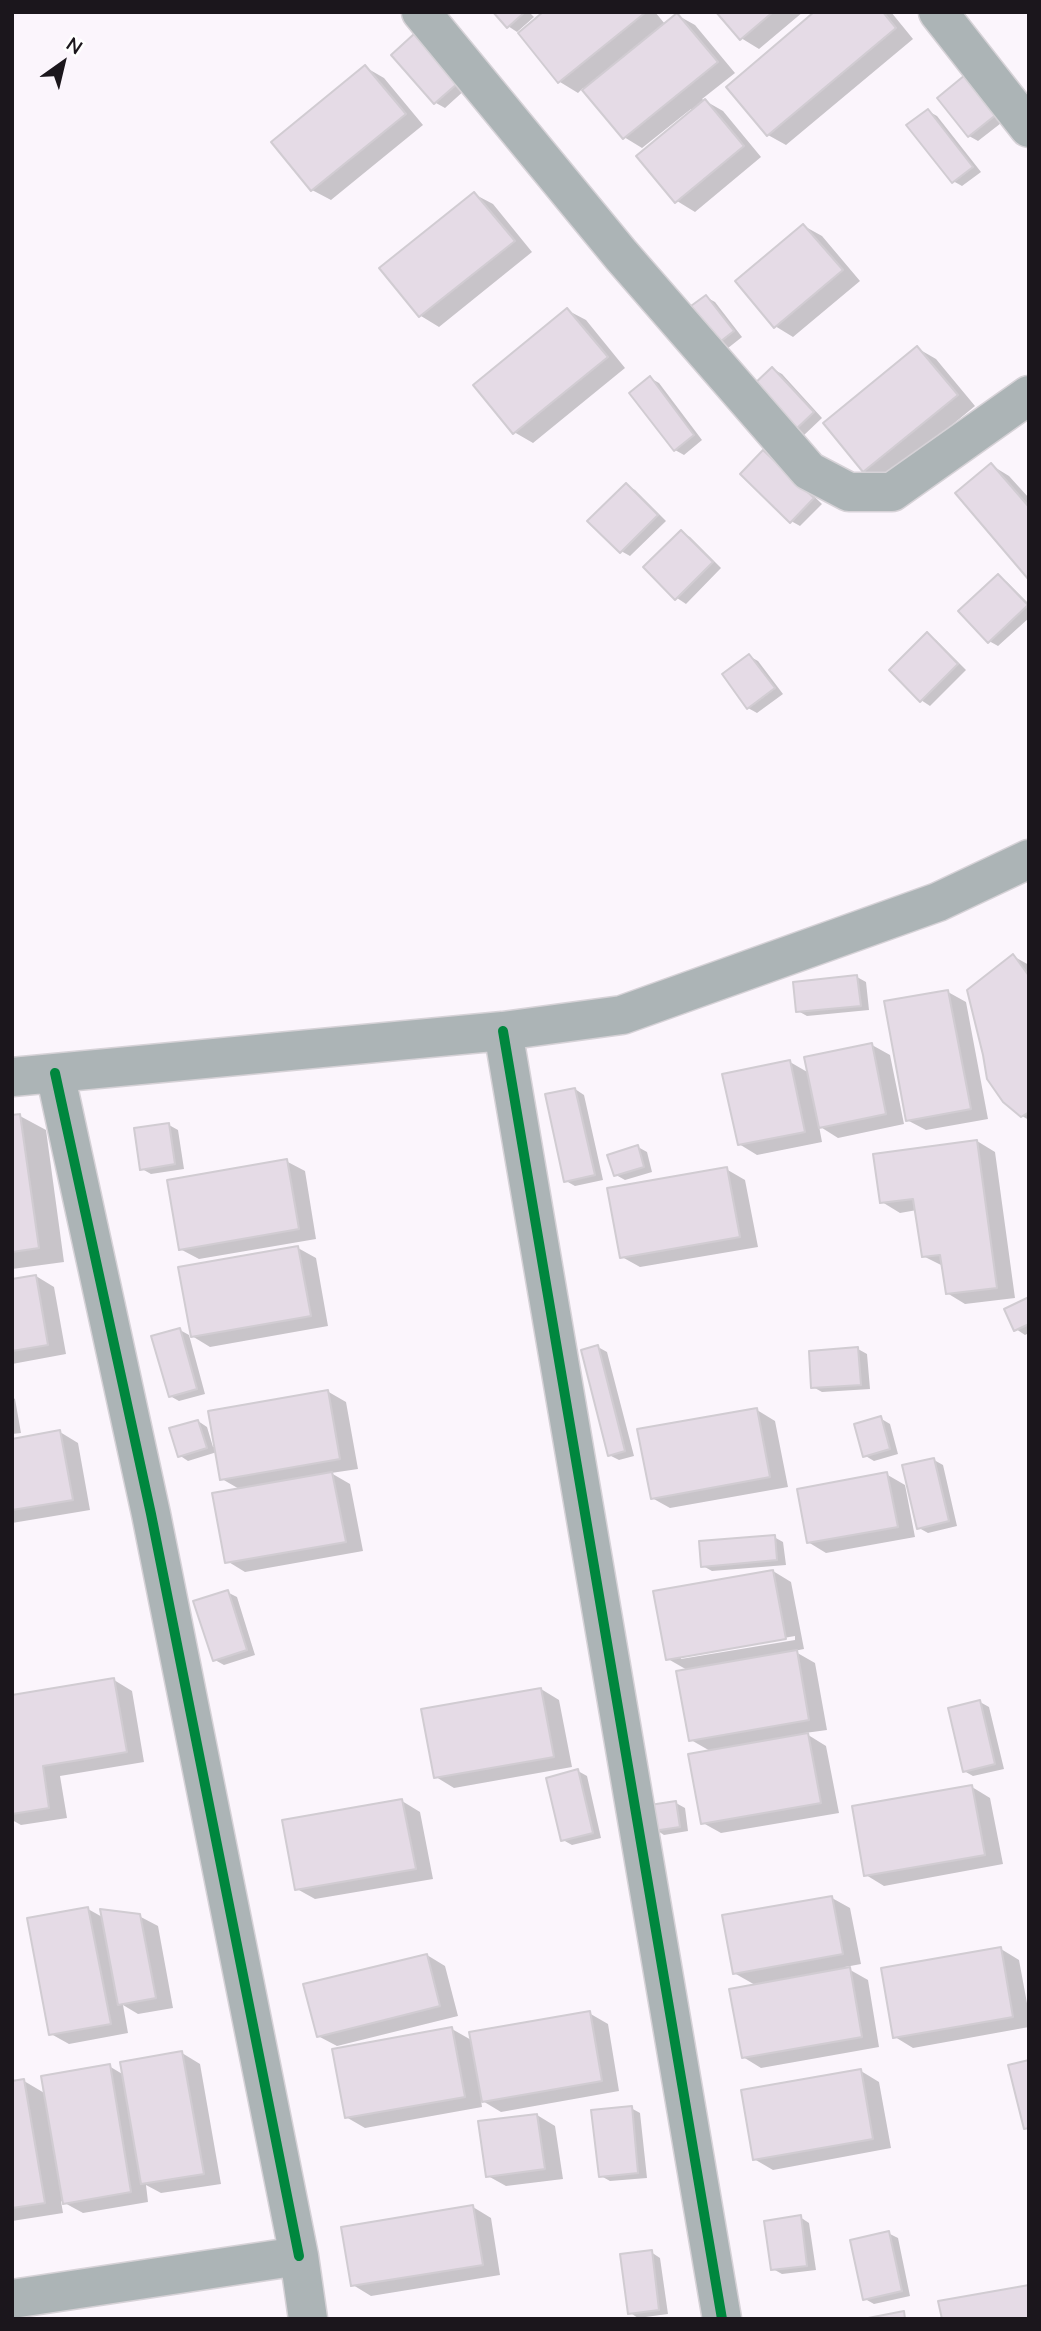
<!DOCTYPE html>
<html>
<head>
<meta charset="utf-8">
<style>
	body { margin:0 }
	#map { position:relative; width:1041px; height:2331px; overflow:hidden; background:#fbf5fc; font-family:Mulish,sans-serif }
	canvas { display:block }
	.frame { position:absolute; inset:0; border:14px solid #1b161c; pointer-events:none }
	.north { position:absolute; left:28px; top:28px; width:70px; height:70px; -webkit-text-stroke:5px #fff; paint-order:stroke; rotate:34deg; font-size:19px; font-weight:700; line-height:28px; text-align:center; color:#1b161c }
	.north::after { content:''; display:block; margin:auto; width:24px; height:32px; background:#1b161c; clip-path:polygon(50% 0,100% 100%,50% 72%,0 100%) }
</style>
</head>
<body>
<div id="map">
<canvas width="1041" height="2331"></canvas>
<div class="frame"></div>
<div class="north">N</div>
</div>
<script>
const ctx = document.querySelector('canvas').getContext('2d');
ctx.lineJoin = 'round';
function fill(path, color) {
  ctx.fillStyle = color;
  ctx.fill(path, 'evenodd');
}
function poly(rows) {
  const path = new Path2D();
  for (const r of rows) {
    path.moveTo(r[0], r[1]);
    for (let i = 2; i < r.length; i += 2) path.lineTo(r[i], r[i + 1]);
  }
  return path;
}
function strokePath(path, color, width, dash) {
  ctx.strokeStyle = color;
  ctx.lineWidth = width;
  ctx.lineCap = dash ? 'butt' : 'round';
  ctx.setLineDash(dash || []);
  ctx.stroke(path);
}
fill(poly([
	[495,12,529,12,534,17,517,32,508,26],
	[546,12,655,12,665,24,677,15,695,25,735,73,702,99,723,111,761,157,695,212,677,201,693,111,691,109,642,148,624,137,583,88,578,93,560,82,520,33],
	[719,12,803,12,759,49,741,38],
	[817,12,891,12,913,39,786,145,768,135],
	[393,55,466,89,445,108,436,103],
	[365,67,384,78,423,125,331,200,312,190,273,142],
	[974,82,1005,120,978,141,969,136],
	[928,111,937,116,981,172,962,186,953,181],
	[474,194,493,204,532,252,439,327,421,316,381,269],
	[804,226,822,236,860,281,793,337,775,326],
	[706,297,715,302,742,337,723,352],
	[567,310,586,320,625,368,533,443,514,432],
	[917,348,936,359,975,406,883,482,864,471,825,424],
	[773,369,782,374,822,418,803,436,794,431],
	[650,378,659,383,702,440,684,455,675,450],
	[764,452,773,457,822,504,800,526,791,521],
	[991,465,1009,476,1029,498,1029,578],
	[626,485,635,490,666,521,630,556,621,551],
	[681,532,690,537,721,568,686,604,677,598],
	[998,576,1007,582,1029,604,1029,618,998,646,989,641],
	[927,635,936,640,966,670,930,706,921,700],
	[749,656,758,661,783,694,757,713,748,708],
	[1013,956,1029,965,1029,1120,1022,1116],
	[857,977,866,982,869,1010,807,1016,798,1011],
	[948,992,966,1002,988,1119,926,1130,907,1120],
	[872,1045,890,1055,904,1124,838,1138,819,1126,822,1142,757,1155,739,1144,790,1062,809,1073],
	[575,1089,584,1095,603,1180,575,1186,566,1181],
	[20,1116,46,1130,64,1262,12,1269,12,1117],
	[169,1125,178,1130,184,1169,151,1174,142,1169],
	[977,1141,995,1152,1015,1298,965,1304,947,1293,943,1266,923,1256,917,1210,900,1213,882,1202],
	[638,1147,647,1152,652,1172,625,1180,616,1175],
	[286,1161,305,1171,316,1239,199,1259,180,1249],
	[726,1169,745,1180,758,1247,640,1267,622,1257],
	[298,1248,316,1258,328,1326,210,1347,192,1336],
	[36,1276,54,1287,66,1354,12,1364,12,1281],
	[1029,1299,1029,1333,1025,1335,1016,1329],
	[180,1330,189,1335,205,1394,179,1401,170,1396],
	[598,1347,607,1352,634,1456,619,1460,609,1455],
	[858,1349,867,1354,870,1389,822,1392,813,1387],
	[327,1391,346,1402,358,1469,331,1473,350,1484,363,1551,245,1572,227,1561,241,1490,222,1479,217,1452,188,1461,179,1455,198,1421,207,1427,213,1447],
	[12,1397,15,1399,21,1433,12,1434],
	[757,1410,775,1421,788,1487,670,1508,652,1498],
	[880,1418,890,1424,898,1454,874,1461,864,1455],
	[60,1432,78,1443,90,1510,12,1523,12,1441],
	[934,1460,943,1465,957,1526,928,1533,919,1528],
	[886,1474,905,1485,915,1537,826,1553,808,1542],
	[774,1537,783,1542,786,1565,712,1571,703,1566],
	[773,1571,791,1582,804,1649,794,1651,815,1663,827,1730,805,1733,826,1746,839,1813,721,1833,703,1823,712,1752,691,1740,689,1671,668,1659],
	[795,1636,795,1640,681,1659,681,1656],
	[227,1592,237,1597,255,1655,224,1665,215,1660],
	[114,1680,132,1691,144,1762,60,1776,67,1818,21,1825,12,1820,12,1696],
	[541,1689,559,1700,572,1767,454,1788,436,1777],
	[980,1702,989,1707,1004,1769,973,1776,964,1771],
	[578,1771,587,1776,601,1838,572,1845,563,1840],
	[972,1787,990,1798,1003,1864,884,1886,866,1875],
	[402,1801,420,1812,433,1879,315,1899,297,1889],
	[676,1803,685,1808,688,1831,664,1835,655,1829],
	[832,1898,850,1908,861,1964,845,1967,868,1980,879,2047,761,2068,743,2057,757,1986,734,1973],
	[88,1909,104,1918,139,1916,158,1926,173,2008,138,2014,123,2005,128,2033,69,2044,51,2034],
	[1001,1949,1019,1960,1029,2014,1029,2027,913,2048,895,2037],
	[427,1955,445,1966,458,2016,337,2046,318,2036],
	[589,2013,608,2024,619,2091,501,2112,481,2100,482,2107,365,2128,346,2117,452,2029,473,2041],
	[182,2053,200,2064,221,2184,161,2193,146,2185,148,2202,83,2213,61,2201,63,2213,12,2221,12,2083,24,2081,46,2094,109,2066,124,2075],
	[861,2071,879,2082,891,2148,773,2170,754,2159],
	[631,2108,640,2113,647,2178,610,2181,601,2176],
	[537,2115,555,2126,563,2179,506,2186,488,2176],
	[473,2207,491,2218,500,2275,371,2296,353,2285],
	[800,2217,809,2223,816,2270,782,2274,773,2269],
	[888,2233,898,2238,910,2296,874,2304,865,2299],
	[651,2252,660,2258,668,2314,638,2318,629,2312]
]), '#0003');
const building = poly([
	[493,12,525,12,507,28,493,12],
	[543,12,646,12,558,83,518,33,543,12],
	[716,12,773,12,740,40,716,12],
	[814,12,883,12,896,28,767,136,726,87,814,12],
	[677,13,718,62,623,139,582,90,677,13],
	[414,34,458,83,434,104,391,55,414,34],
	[365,65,406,114,311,191,271,142,365,65],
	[965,75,997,114,968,137,937,98,965,75],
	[705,99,744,146,675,203,636,156,705,99],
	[928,109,973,167,952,183,906,125,928,109],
	[474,192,515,241,419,317,379,268,474,192],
	[803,224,843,270,774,328,735,281,803,224],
	[706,295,734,331,712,348,684,311,706,295],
	[567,308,608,357,513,434,473,385,567,308],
	[917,346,958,395,863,472,823,423,917,346],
	[772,367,814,412,793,432,751,387,772,367],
	[650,376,694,435,674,451,629,393,650,376],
	[763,450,814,498,790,523,740,474,763,450],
	[991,463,1029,507,1029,580,955,493,991,463],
	[626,483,658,515,620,553,587,521,626,483],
	[681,530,713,562,675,600,643,567,681,530],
	[998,574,1028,605,988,643,958,611,998,574],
	[927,632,958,664,920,702,889,670,927,632],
	[749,654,775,688,747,709,722,674,749,654],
	[1013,954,1029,976,1029,1112,1021,1117,1003,1102,987,1079,983,1055,967,990,1013,954],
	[857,975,861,1006,796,1012,793,982,857,975],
	[948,990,971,1109,906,1121,884,1001,948,990],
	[872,1043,886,1114,819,1128,804,1057,872,1043],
	[790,1060,805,1132,738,1145,722,1074,790,1060],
	[575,1088,595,1175,564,1182,545,1094,575,1088],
	[20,1114,39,1248,12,1252,12,1115,20,1114],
	[169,1123,175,1164,140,1170,134,1128,169,1123],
	[977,1140,997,1288,946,1294,940,1255,922,1257,913,1199,880,1203,873,1154,977,1140],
	[638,1145,644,1167,614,1176,607,1155,638,1145],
	[287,1159,299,1229,179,1250,167,1180,287,1159],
	[727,1167,740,1237,620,1258,607,1188,727,1167],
	[298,1246,311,1316,191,1337,178,1267,298,1246],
	[36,1275,48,1345,12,1351,12,1279,36,1275],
	[1029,1297,1029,1324,1014,1331,1004,1309,1029,1297],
	[180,1328,197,1389,169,1397,151,1336,180,1328],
	[598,1345,625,1451,608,1456,581,1350,598,1345],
	[858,1347,861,1385,811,1388,809,1351,858,1347],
	[328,1390,340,1459,220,1480,208,1411,328,1390],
	[757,1408,770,1477,651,1499,637,1429,757,1408],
	[881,1416,890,1449,863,1457,854,1424,881,1416],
	[198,1420,207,1448,178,1457,169,1428,198,1420],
	[60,1430,73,1500,12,1510,12,1439,60,1430],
	[934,1458,949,1521,917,1529,902,1465,934,1458],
	[332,1472,346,1542,225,1563,212,1493,332,1472],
	[887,1472,898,1527,807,1543,797,1489,887,1472],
	[775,1535,777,1560,701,1567,699,1541,775,1535],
	[773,1570,786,1639,666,1660,653,1591,773,1570],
	[228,1590,247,1650,213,1661,193,1601,228,1590],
	[797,1650,809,1720,689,1741,676,1671,797,1650],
	[114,1678,127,1752,43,1766,49,1808,12,1814,12,1695,114,1678],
	[541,1688,554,1757,434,1778,421,1709,541,1688],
	[980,1700,995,1764,963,1772,948,1708,980,1700],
	[808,1733,821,1803,701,1824,688,1754,808,1733],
	[578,1769,593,1833,561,1841,546,1778,578,1769],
	[972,1785,985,1855,864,1876,852,1806,972,1785],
	[402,1799,416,1869,295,1890,282,1820,402,1799],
	[676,1801,680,1827,653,1831,650,1805,676,1801],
	[832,1896,843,1954,733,1974,722,1915,832,1896],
	[88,1907,111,2024,49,2035,27,1918,88,1907],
	[100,1909,140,1914,156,1998,118,2005,100,1909],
	[1001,1947,1013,2017,893,2038,881,1968,1001,1947],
	[427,1954,440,2006,317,2037,303,1984,427,1954],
	[850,1967,862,2037,742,2058,729,1989,850,1967],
	[590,2011,602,2081,482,2102,469,2032,590,2011],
	[452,2027,465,2097,345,2118,332,2049,452,2027],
	[182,2051,204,2174,141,2184,120,2062,182,2051],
	[1029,2060,1029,2128,1024,2129,1008,2065,1029,2060],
	[110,2064,131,2192,63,2204,41,2076,110,2064],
	[861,2069,873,2139,753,2160,741,2090,861,2069],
	[24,2079,45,2203,12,2208,12,2081,24,2079],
	[632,2106,638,2173,599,2177,591,2110,632,2106],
	[537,2114,545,2169,486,2177,478,2121,537,2114],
	[473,2205,483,2265,351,2286,341,2227,473,2205],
	[801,2215,807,2266,771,2270,764,2221,801,2215],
	[889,2231,902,2291,863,2300,850,2240,889,2231],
	[652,2250,659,2310,628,2314,620,2254,652,2250],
	[1029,2285,1029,2319,942,2319,938,2301,1029,2285],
	[904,2311,905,2319,863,2319,904,2311]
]);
fill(building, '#e5dbe6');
strokePath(building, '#d1ccd2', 2);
const street = poly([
	[421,12,621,255,809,471,849,492,892,492,1029,395],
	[938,12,1029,128],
	[503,1031,722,2319],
	[55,1073,151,1514,299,2256],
	[12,1077,503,1031,622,1015,938,902,1029,859],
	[12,2299,299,2256,308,2319]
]);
strokePath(street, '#d6d2d7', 41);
strokePath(street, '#acb4b6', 38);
strokePath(poly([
	[503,1031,722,2319],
	[55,1073,151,1514,299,2256]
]), '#00873e', 10);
</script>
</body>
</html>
